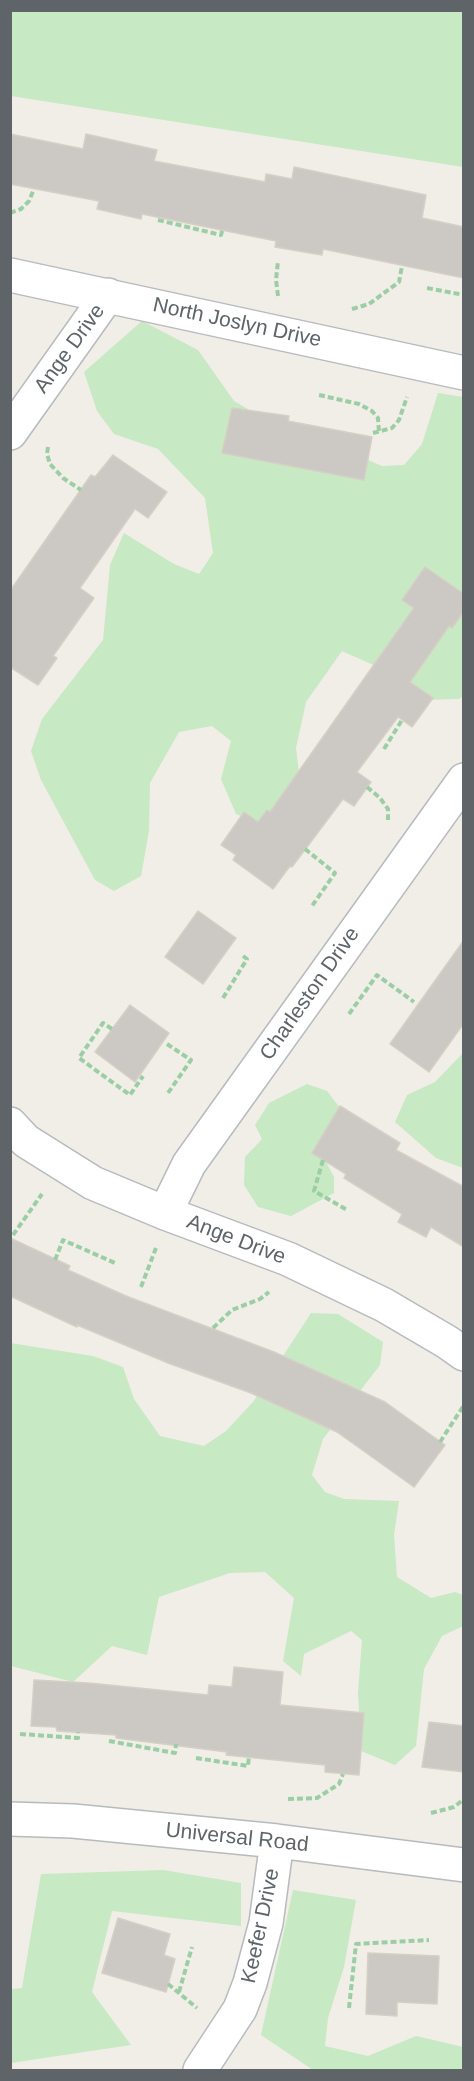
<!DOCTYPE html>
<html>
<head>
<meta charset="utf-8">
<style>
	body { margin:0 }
	#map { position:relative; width:474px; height:2081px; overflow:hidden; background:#f1eee7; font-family:Helvetica,sans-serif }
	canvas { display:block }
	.frame { position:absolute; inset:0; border:12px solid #5e6468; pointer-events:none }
</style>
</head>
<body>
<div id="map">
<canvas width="474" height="2081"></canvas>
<div class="frame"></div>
</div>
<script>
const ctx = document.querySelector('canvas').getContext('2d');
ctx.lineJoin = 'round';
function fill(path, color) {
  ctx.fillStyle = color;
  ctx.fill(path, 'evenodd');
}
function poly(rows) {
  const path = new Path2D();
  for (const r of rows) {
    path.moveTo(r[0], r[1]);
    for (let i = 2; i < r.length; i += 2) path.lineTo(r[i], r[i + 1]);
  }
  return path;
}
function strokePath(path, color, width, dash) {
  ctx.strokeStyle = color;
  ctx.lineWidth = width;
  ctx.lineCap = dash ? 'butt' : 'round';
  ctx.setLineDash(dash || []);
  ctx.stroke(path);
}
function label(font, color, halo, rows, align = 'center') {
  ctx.font = font + ' Helvetica,sans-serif';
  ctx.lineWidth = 4.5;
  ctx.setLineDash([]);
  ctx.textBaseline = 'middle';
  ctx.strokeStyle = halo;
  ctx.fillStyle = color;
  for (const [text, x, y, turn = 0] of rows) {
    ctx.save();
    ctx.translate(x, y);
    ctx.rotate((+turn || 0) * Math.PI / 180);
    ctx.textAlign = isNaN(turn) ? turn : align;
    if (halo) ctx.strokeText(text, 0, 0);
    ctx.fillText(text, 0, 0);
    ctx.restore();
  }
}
fill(poly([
	[11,10,463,11,463,167,11,96],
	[142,321,198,350,234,401,274,424,336,446,382,466,404,465,422,444,438,393,463,397,463,696,459,699,421,700,380,668,342,651,306,702,296,748,303,807,279,831,236,814,221,779,231,741,212,726,179,732,150,783,149,831,141,876,114,891,95,880,41,780,31,751,42,719,103,640,110,565,124,533,174,564,199,574,213,553,205,498,158,449,114,434,97,411,84,372],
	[463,1053,463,1168,436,1158,395,1122,407,1095,435,1082],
	[307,1084,327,1091,350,1121,326,1162,334,1177,334,1193,291,1216,258,1207,244,1185,245,1157,262,1139,255,1125,269,1103],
	[311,1313,338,1314,383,1342,380,1365,323,1439,312,1475,325,1492,344,1499,399,1501,394,1535,397,1577,431,1598,455,1592,463,1595,463,1626,442,1636,424,1669,416,1746,395,1765,361,1751,358,1693,362,1640,351,1631,304,1654,301,1676,283,1661,294,1598,265,1572,230,1573,159,1597,147,1655,112,1646,73,1682,11,1666,10,1343,93,1356,123,1367,134,1399,160,1436,204,1446,226,1431,253,1402],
	[163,1870,241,1883,241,1926,112,1911,92,1992,131,2045,11,2063,11,1989,22,1988,41,1874],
	[293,1890,356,1900,344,1967,328,2018,325,2046,368,2056,416,2036,463,2047,463,2070,313,2070,261,2035]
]), '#c7e9c3');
const building = poly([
	[10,134,83,149,86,134,157,150,154,161,265,182,266,174,292,179,294,167,426,195,422,218,464,227,464,278,323,249,322,255,275,247,276,241,142,214,141,219,97,209,99,201,10,184,10,134],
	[232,408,289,416,288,421,372,437,364,480,222,453,232,408],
	[113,455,167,492,148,518,135,509,80,588,94,598,53,656,57,658,38,685,10,667,10,591,91,475,95,477,113,455],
	[425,567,464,594,464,611,452,628,449,626,410,682,433,698,412,727,398,717,357,772,371,782,354,806,343,799,292,867,290,866,273,889,233,860,236,855,221,845,244,812,258,822,267,810,270,812,414,608,402,600,425,567],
	[198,911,236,938,203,984,165,957,198,911],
	[464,940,464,1023,429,1072,390,1044,464,940],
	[130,1005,169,1033,135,1082,95,1052,130,1005],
	[340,1106,400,1143,396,1150,464,1187,464,1247,431,1227,426,1237,398,1222,402,1214,344,1178,346,1174,312,1153,340,1106],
	[10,1238,70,1266,68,1270,126,1296,274,1352,385,1402,445,1445,414,1487,337,1432,251,1393,168,1363,77,1325,77,1327,10,1296,10,1238],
	[234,1667,283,1672,280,1705,364,1713,359,1775,325,1772,325,1765,226,1755,227,1752,116,1738,116,1735,57,1731,56,1727,31,1726,34,1680,89,1683,208,1695,209,1685,232,1687,234,1667],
	[429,1722,464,1726,464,1772,422,1767,429,1722],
	[118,1918,170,1934,164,1955,175,1959,166,1992,102,1973,118,1918],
	[368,1953,439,1956,437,2004,397,2002,397,2016,366,2014,368,1953]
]);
fill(building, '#ccc9c4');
strokePath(building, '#d6cfc5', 1.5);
const minor = poly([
	[10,275,464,373],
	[10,433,108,295],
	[10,1124,26,1141,93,1183,165,1213,288,1259,384,1305,447,1342,464,1354],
	[165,1213,189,1164,464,780],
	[10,1819,73,1821,277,1841,464,1865],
	[200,2070,240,2009,250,1983,266,1923,277,1841]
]);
strokePath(minor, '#b7babe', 36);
strokePath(poly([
	[10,213,21,209,29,201,34,189],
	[158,220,221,235,223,228],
	[427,288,464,295],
	[278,296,276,280,278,261],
	[352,309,369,304,399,282,402,266],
	[319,395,359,404,372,411,378,418,379,432],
	[373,433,392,428,399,420,407,397],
	[48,447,47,454,50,464,63,478,81,490],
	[384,749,402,720],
	[367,787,380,798,388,809,388,820],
	[305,849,335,873,312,906],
	[223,998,247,959,243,956],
	[349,1014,377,975,414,1002],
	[112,1029,103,1023,79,1058,130,1095,143,1076],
	[167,1044,191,1060,168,1093],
	[323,1160,314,1191,347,1210],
	[13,1235,42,1194],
	[55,1260,63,1240,115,1263],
	[141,1287,156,1248],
	[213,1328,232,1310,260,1299,269,1292],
	[440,1442,464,1405],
	[20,1734,78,1738,78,1732],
	[109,1741,175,1753,176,1744],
	[196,1758,248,1766,249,1756],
	[288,1799,317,1798,339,1784,343,1774],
	[431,1813,454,1807,464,1799],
	[168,1984,197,2008],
	[179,1992,192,1947],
	[349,2008,356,1944,429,1940]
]), '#9ccea6', 4, [6, 3]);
strokePath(minor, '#fff', 33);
label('21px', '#5e6468', '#fff', [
	["North Joslyn Drive",237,323,12],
	["Ange Drive",70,349,-54],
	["Charleston Drive",310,994,-55],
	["Ange Drive",236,1240,21],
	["Universal Road",237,1838,6],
	["Keefer Drive",261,1926,-78]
]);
</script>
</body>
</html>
